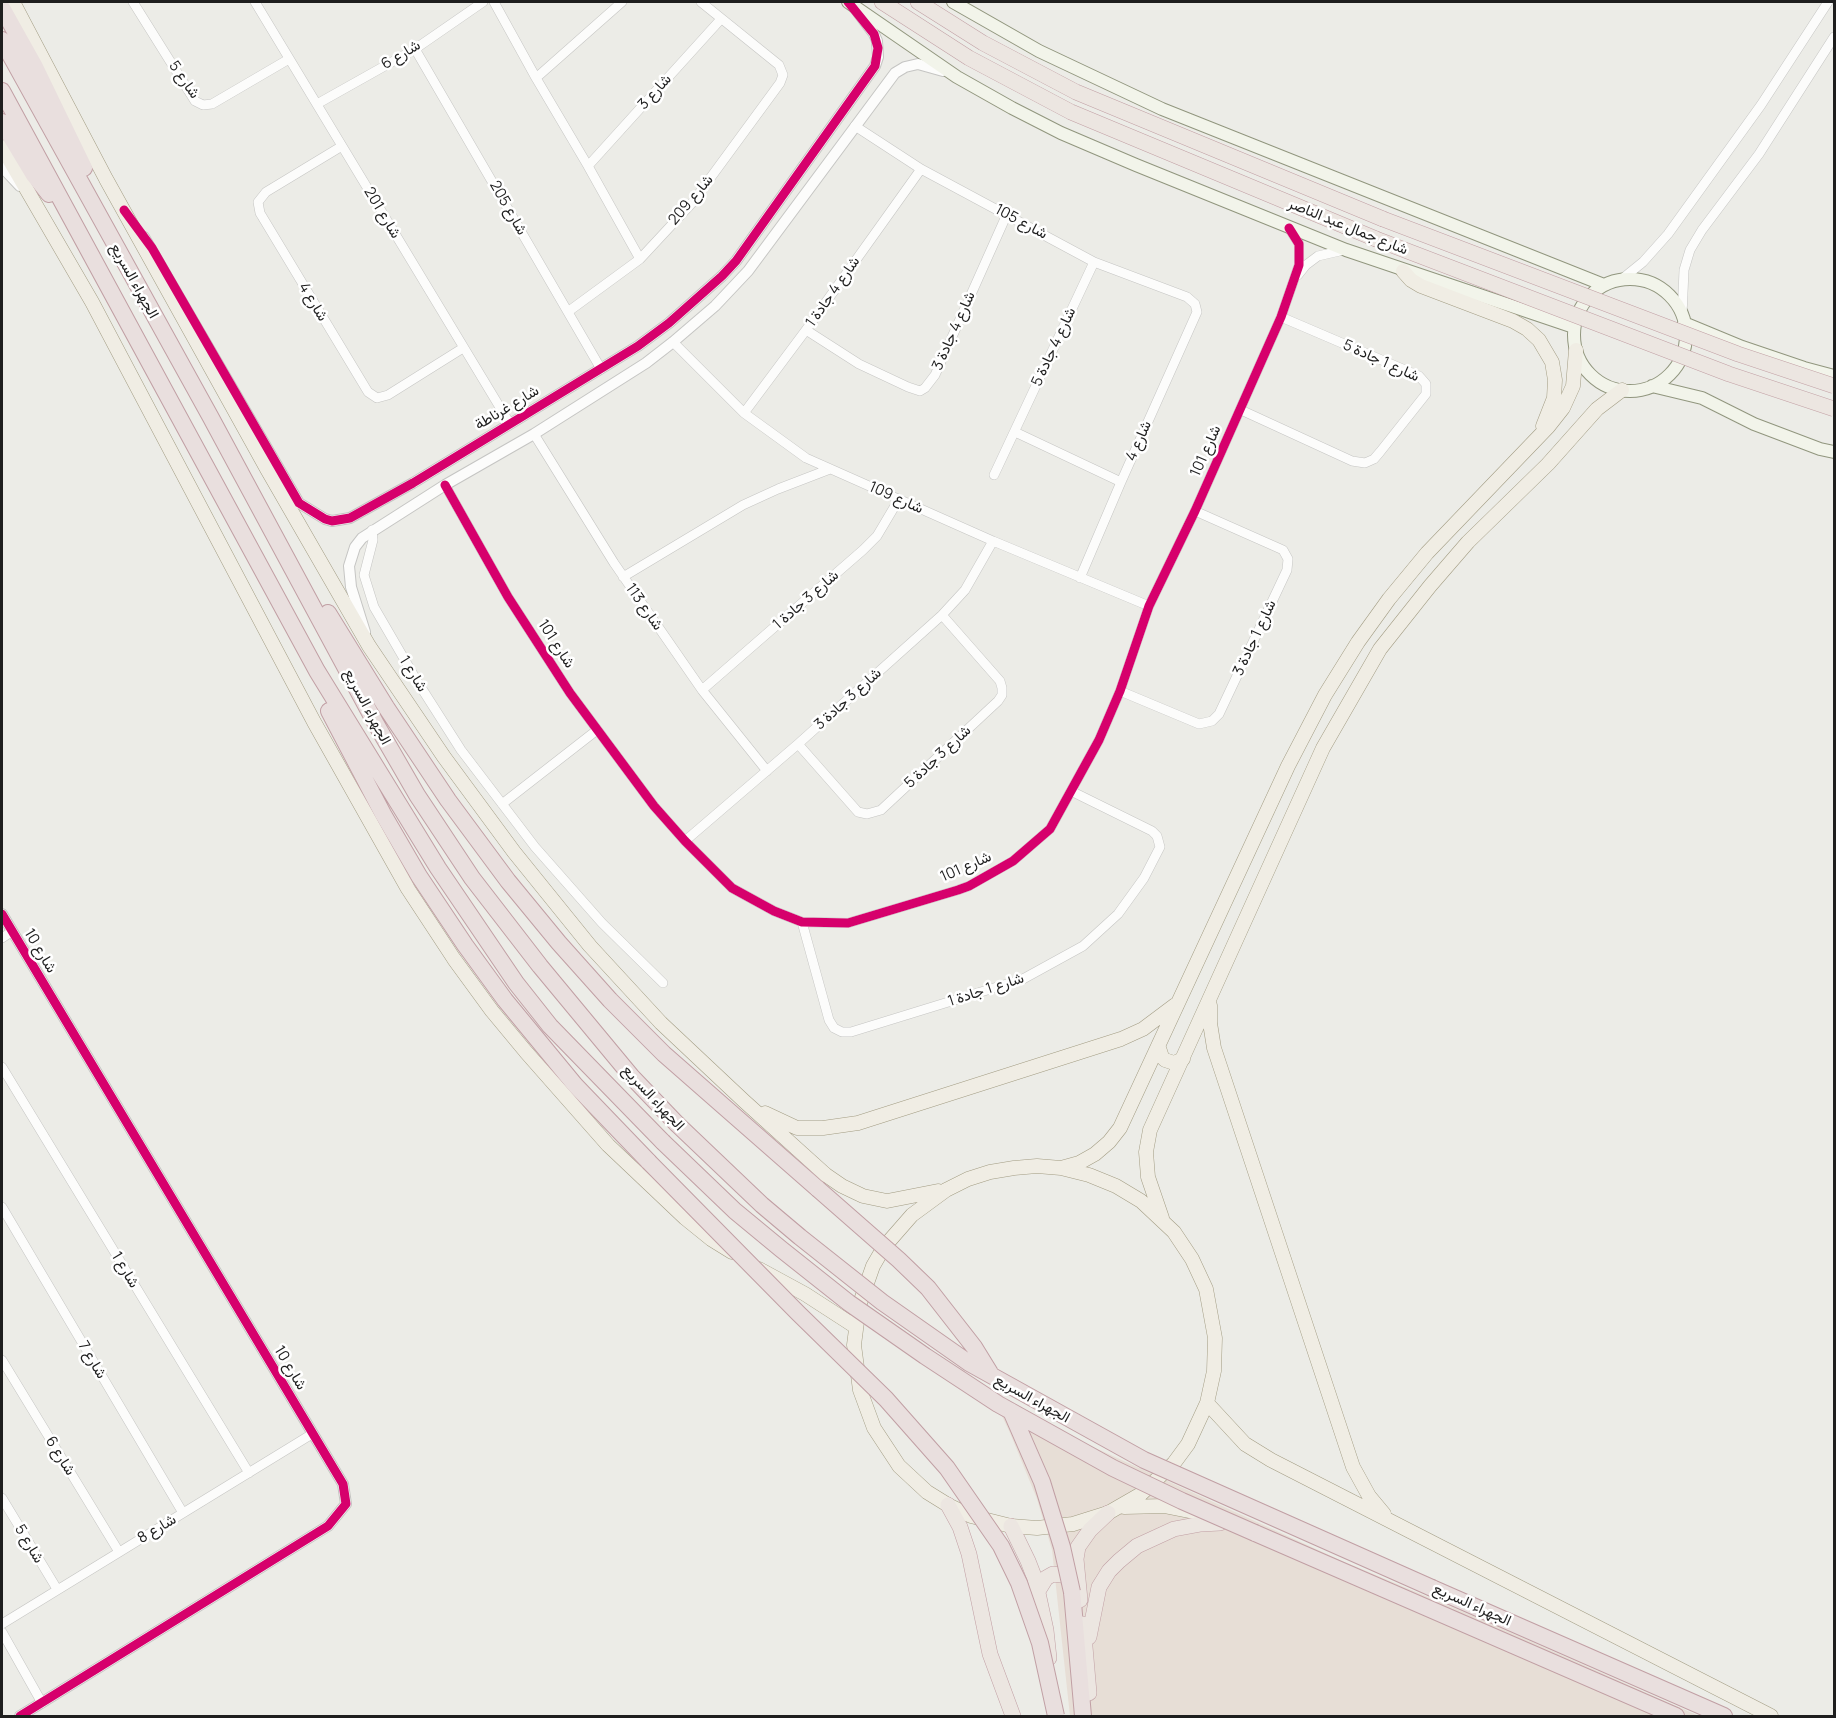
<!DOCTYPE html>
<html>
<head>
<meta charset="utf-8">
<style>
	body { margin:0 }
	#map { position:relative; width:1836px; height:1718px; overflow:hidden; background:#ecece7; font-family:Manrope,sans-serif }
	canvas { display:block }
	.frame { position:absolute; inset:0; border:3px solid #1e1e1e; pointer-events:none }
</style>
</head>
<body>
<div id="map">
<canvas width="1836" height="1718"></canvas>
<div class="frame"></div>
</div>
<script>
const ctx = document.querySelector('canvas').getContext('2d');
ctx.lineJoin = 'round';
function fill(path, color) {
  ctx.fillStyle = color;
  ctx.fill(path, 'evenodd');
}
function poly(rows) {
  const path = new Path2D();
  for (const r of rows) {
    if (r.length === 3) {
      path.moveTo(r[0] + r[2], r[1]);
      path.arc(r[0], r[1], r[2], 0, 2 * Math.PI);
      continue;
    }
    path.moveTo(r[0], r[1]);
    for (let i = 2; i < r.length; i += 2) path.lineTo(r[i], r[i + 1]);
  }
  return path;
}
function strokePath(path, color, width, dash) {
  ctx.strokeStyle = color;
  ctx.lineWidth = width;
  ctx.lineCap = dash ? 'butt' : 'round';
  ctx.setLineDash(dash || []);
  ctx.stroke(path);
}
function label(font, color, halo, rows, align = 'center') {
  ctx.font = font + ' Manrope,Vazirmatn,sans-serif';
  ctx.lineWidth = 5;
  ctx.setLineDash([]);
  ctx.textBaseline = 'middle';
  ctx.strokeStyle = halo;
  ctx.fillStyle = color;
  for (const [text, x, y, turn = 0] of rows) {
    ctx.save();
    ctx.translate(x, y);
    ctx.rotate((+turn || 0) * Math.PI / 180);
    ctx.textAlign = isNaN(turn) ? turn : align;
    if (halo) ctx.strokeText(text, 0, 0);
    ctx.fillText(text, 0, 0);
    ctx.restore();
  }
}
fill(poly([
	[984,1397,1340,1560,1478,1618,1699,1716,1070,1716,1052,1550,1037,1499,1010,1433,1002,1416]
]), '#e7ded6');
const minor = poly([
	[133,2,195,101,203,105,212,104,289,59],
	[255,2,510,424],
	[494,2,536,78,588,166,640,259],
	[415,49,601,369],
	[536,78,622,2],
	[317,104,415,49,483,2],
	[855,126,921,169,1094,262,1187,297,1195,304,1197,312,1121,482,1080,578],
	[342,146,266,192,258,202,260,213,368,392,377,398,388,395,463,348],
	[588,166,721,19],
	[1298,275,1306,265,1318,256,1344,250],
	[1622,279,1643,262,1668,234,1761,105,1828,2],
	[569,311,640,259,692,203,780,83,783,75,779,65,701,2],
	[1682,316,1684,270,1690,250,1702,230,1759,154,1834,37],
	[806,330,859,364,908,387,920,391,925,388,935,375,1007,214],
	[673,342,744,413,806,458,993,541,1149,606],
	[1241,410,1352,461,1365,463,1374,459,1380,452,1426,394,1426,384,1419,376,1281,317],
	[744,413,806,330,921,169],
	[1015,432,1121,482],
	[534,434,614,563,702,690,767,771],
	[994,475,1094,262],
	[445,485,508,597,570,693,654,806,685,841,732,888,774,911,802,922,848,923,958,890,969,886,1013,861,1050,829,1099,740,1120,691,1149,606,1195,511,1281,317,1299,265,1299,244,1289,228],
	[372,530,373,540,364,575,374,607,417,681,461,750,535,847,602,923,663,983],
	[623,577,743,505,778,489,830,469],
	[702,690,863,550,877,536,899,499],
	[1120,691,1199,724,1212,721,1219,714,1287,570,1288,559,1283,550,1195,511],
	[798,744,858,812,867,814,881,810,998,701,1002,695,1002,688,1000,681,942,615],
	[502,804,597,730],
	[685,841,798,744,942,615,965,590,993,541],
	[802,922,829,1020,834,1028,842,1032,851,1032,1023,979,1083,946,1118,914,1144,878,1160,847,1157,836,1152,831,1071,791],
	[2,938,11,932],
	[2,1067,249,1473],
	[2,1207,183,1513],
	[2,1360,119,1552],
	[2,1498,57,1589],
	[2,1624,312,1434],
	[2,1632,42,1703]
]);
const tertiary = poly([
	[2,167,20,186],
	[144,237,299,503,325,519,332,521,350,518,413,483,638,346,669,323,722,276,736,261,875,66,878,57,877,41,874,34,856,10],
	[365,632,351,587,349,566,355,547,362,538,445,485,534,434,646,363,673,342,715,306,748,271,895,73,905,67,918,64,943,71],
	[2,914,343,1484,346,1504,328,1526,20,1716]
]);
const secondary = poly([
	[848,2,957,77,1012,108,1061,133,1136,165,1346,250,1574,327],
	[953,2,1039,51,1162,109,1604,285],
	[1630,335,56],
	[1684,323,1742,347,1804,368,1834,376],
	[1652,386,1702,398,1754,424,1820,449,1834,452]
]);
const primary = poly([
	[13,2,106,179,267,469,369,646,444,757,514,852,590,946,661,1023,744,1101,826,1175,842,1186,863,1196,887,1201,938,1191],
	[2,147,92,302,314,722,408,889,454,959,492,1011,526,1052,608,1145,685,1218,711,1239,732,1252],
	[1403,271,1411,280,1421,286,1513,321,1527,329,1539,340,1552,362,1555,380,1554,398,1543,426],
	[1210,1005,1210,1023,1214,1048,1353,1467,1369,1496,1384,1514],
	[1159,1048,1162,1057,1165,1060,1174,1063,1183,1059],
	[765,1113,797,1128,823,1128,858,1123,1121,1039,1143,1029,1175,1005],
	[1061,1168,1089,1175,1116,1186,1141,1201,1174,1232,1192,1259,1206,1289,1215,1338,1214,1371,1207,1403,1188,1444,1174,1463,1141,1494,1108,1513,1073,1524,1037,1528,1011,1526,971,1516,948,1505,927,1492,899,1466,874,1428,860,1390,854,1345,859,1306,873,1266,884,1247,912,1215,946,1190,968,1179,990,1172,1014,1168,1037,1166,1061,1168,1079,1163,1095,1154,1109,1142,1120,1128,1288,766,1325,695,1358,642,1389,599,1427,553,1548,427,1563,408,1573,386,1576,350],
	[1162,1218,1148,1177,1146,1152,1150,1130,1323,748,1380,649,1430,586,1468,542,1548,464,1597,409,1622,390],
	[759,1269,805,1294,856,1327],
	[1207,1403,1245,1444,1271,1460,1771,1716],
	[1124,1507,1164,1506,1194,1512]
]);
const trunk = poly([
	[882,2,969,58,1071,112,1376,239],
	[918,2,983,43,1076,92,1383,219],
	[948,1505,960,1527,969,1554,990,1654,1013,1716],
	[1011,1526,1028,1561,1035,1579,1046,1630,1049,1658],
	[1038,1591,1046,1578,1053,1574,1069,1576,1076,1583],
	[1080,1600,1076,1559,1078,1547,1090,1530,1108,1513],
	[1083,1624,1089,1693],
	[1089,1637,1099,1587,1109,1571,1119,1561,1137,1546,1174,1529,1201,1524,1220,1523]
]);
const motorway = poly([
	[2,8,35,67,84,168],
	[2,40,210,416,376,724,417,795,472,878,540,966,632,1077,677,1124],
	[2,91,317,671,438,868,516,983,550,1026,663,1142],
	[2,122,34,175,49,194],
	[328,613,386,707,448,800,508,881,559,943,610,1000,664,1054,818,1189],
	[329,711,383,814,419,876,465,945,505,1000,575,1085,649,1162],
	[1255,1533,1676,1716],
	[1432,1588,1724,1716],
	[1072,1592,1083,1716]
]);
strokePath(minor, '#c5c5c3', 10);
strokePath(tertiary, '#c5c5c3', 12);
strokePath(secondary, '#91967e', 14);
strokePath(primary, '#a29c83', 15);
strokePath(trunk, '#c19fa4', 16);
strokePath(motorway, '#c19fa4', 18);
strokePath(minor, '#fcfcfb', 9);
strokePath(tertiary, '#fcfcfb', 10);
strokePath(secondary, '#f2f4ea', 12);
strokePath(primary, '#f0ede4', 14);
strokePath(trunk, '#ece6e1', 15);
strokePath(motorway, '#e9dfde', 16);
const trunkBridge = poly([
	[1383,219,1738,354,1834,386],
	[1376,239,1729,374,1834,409]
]);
const motorwayBridge = poly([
	[677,1124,762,1205,800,1237,882,1302,969,1363,1144,1460,1432,1588],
	[663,1142,735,1211,781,1249,849,1303,925,1356,998,1404,1113,1468,1182,1501,1255,1533],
	[649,1162,798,1313,886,1399,947,1468,1001,1546,1019,1583,1040,1643,1056,1716],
	[818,1189,899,1260,928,1288,974,1347,990,1373],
	[1011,1411,1042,1482,1062,1547,1072,1592]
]);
strokePath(trunkBridge, '#c19fa4', 16, []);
strokePath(motorwayBridge, '#c19fa4', 18, []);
strokePath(trunkBridge, '#ece6e1', 15);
strokePath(motorwayBridge, '#e9dfde', 16);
strokePath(poly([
	[124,210,152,248,299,503,325,519,332,521,350,518,413,483,638,346,669,323,722,276,736,261,875,66,878,48,874,34,848,2],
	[445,485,508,597,570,693,654,806,685,841,732,888,774,911,802,922,848,923,958,890,969,886,1013,861,1050,829,1099,740,1120,691,1149,606,1195,511,1281,317,1299,265,1299,244,1289,228],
	[2,914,343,1484,346,1504,328,1526,20,1716]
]), '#d6006c', 9);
label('15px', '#1e1e1e', '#fff', [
	["شارع 6",401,55,-31],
	["شارع 5",184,80,55],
	["شارع 3",655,92,-48],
	["شارع 209",691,200,-50],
	["شارع 205",508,208,60],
	["شارع 201",382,213,59],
	["شارع 105",1021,222,28],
	["شارع جمال عبد الناصر",1348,227,22],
	["الجهراء السريع",134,281,61],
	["شارع 4 جادة 1",833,292,-55],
	["شارع 4",313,302,59],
	["شارع 4 جادة 3",954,331,-66],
	["شارع 4 جادة 5",1054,347,-65],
	["شارع 1 جادة 5",1381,361,24],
	["شارع غرناطة",507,408,-31],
	["شارع 4",1139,441,-66],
	["شارع 101",1206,451,-66],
	["شارع 109",896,498,24],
	["شارع 3 جادة 1",806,600,-41],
	["شارع 113",644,607,55],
	["شارع 1 جادة 3",1255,638,-65],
	["شارع 101",556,644,57],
	["شارع 1",413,674,58],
	["شارع 3 جادة 3",848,699,-42],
	["الجهراء السريع",367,707,62],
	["شارع 3 جادة 5",938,757,-43],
	["شارع 101",966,867,-24],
	["شارع 10",40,951,59],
	["شارع 1 جادة 1",986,990,-18],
	["الجهراء السريع",653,1098,47],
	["شارع 1",125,1270,59],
	["شارع 7",92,1360,59],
	["شارع 10",290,1368,59],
	["الجهراء السريع",1032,1399,29],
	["شارع 6",60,1456,58],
	["شارع 8",157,1529,-31],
	["شارع 5",29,1544,59],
	["الجهراء السريع",1472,1605,24]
]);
</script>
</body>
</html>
